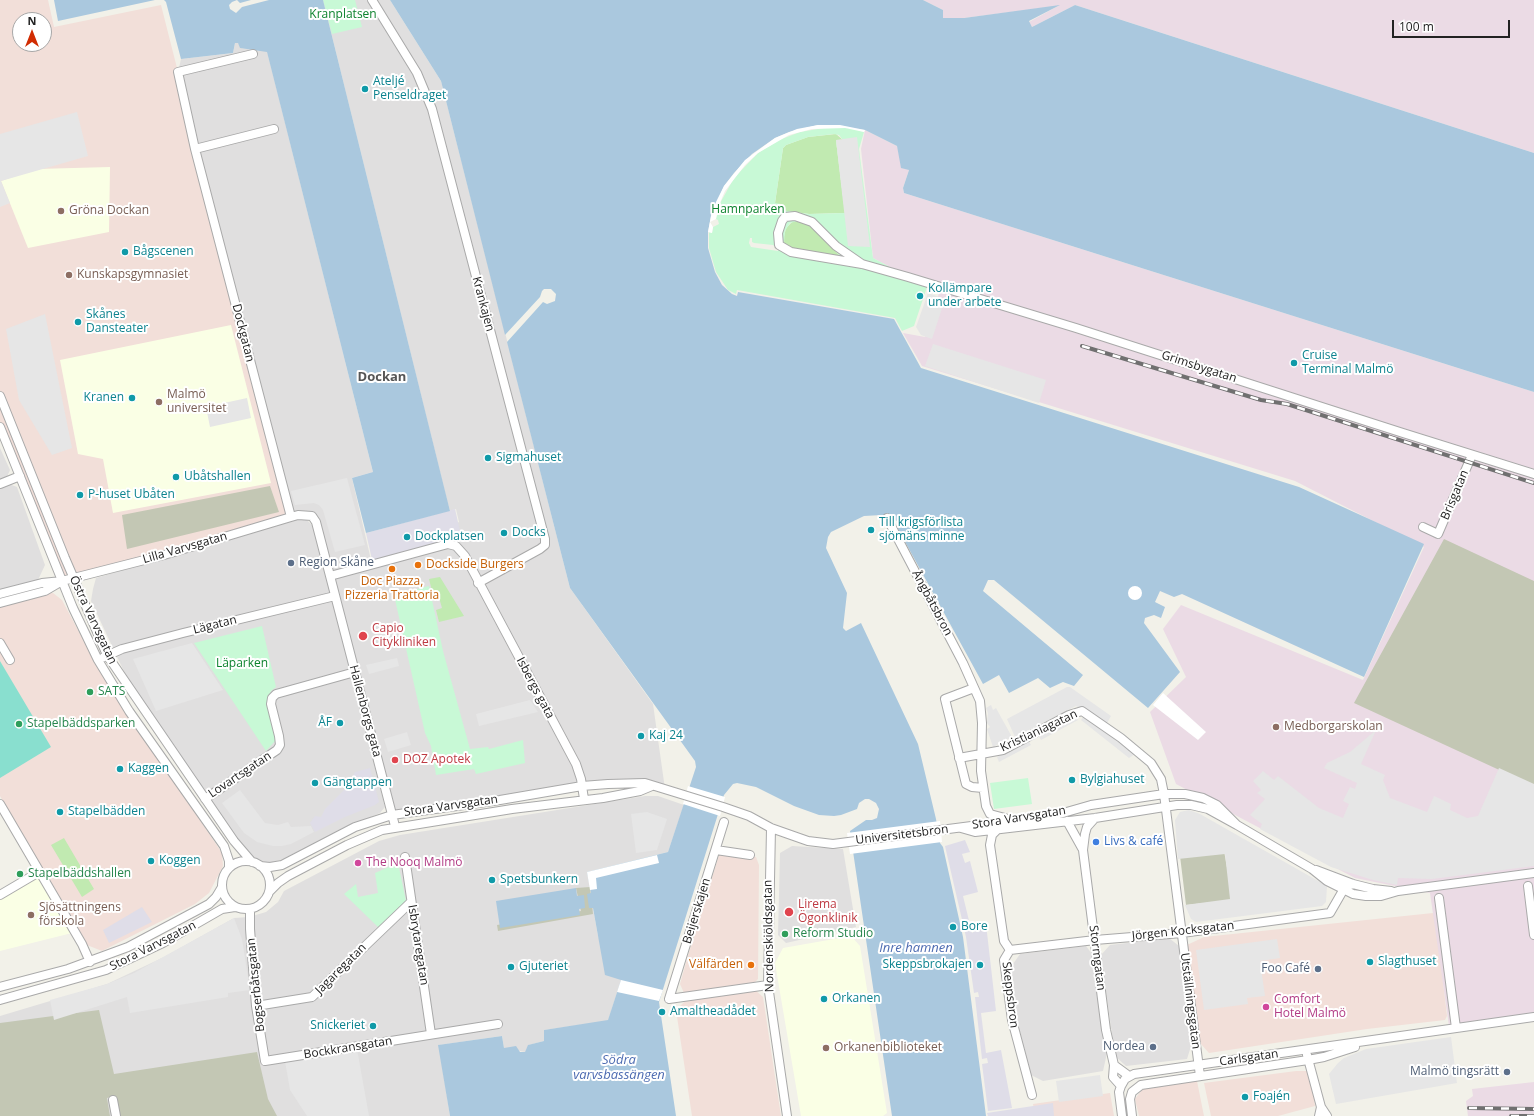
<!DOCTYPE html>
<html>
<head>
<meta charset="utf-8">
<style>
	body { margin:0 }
	#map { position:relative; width:1534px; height:1116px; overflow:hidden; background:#f2f1e9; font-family:"Open Sans",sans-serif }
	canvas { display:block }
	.north { position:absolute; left:12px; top:12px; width:40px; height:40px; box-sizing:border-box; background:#fff; border:1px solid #a7a7a7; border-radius:50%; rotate:0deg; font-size:11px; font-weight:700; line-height:16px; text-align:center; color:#222 }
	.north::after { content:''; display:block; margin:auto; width:14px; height:18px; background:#d12c02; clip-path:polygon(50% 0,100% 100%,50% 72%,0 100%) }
	.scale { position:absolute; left:1392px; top:20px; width:118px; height:18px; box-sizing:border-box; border:2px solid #222; border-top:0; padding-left:5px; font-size:12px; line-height:14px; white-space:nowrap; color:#222; -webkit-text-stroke:3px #fff; paint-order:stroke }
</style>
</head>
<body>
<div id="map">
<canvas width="1534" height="1116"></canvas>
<div class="north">N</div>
<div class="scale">100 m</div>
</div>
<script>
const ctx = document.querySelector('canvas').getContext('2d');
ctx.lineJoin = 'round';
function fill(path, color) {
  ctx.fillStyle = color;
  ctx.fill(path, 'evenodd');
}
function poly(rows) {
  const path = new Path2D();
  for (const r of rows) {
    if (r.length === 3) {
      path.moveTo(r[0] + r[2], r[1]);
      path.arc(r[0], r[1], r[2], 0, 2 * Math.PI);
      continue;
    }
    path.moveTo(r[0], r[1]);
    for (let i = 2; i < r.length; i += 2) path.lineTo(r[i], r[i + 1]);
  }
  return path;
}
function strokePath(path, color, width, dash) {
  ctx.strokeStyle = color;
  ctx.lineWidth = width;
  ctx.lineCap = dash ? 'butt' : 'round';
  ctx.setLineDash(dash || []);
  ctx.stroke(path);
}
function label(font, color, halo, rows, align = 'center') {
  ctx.font = font + ' "Open Sans",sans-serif';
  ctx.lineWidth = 4;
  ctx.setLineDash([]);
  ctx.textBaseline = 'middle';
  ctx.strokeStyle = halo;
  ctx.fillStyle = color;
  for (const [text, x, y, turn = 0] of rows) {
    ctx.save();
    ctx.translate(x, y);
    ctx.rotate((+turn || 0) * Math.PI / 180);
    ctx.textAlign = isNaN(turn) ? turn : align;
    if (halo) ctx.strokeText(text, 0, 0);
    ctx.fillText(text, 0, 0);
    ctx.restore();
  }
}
fill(poly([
	[323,0,390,0,441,81,570,588,653,704,665,789,608,784,392,815,312,516,291,517,178,72,181,59,233,53,235,43,238,42,241,48,267,51,373,472,352,478,371,560,459,522,456,509,450,511,448,504],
	[0,448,10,470,6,479,0,481],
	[9,484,17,487,45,565,38,580,0,590,0,488],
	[306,519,313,526,385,807,380,813,336,832,288,858,269,863,254,859,246,852,128,680,91,601,93,589,96,578,291,520],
	[645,796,658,796,684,805,668,852,587,872,591,893,588,894,590,908,593,908,598,936,621,980,608,1021,544,1030,544,1041,529,1045,525,1052,504,1048,502,1036,439,1045,450,1116,0,1116,0,1016,107,984,164,957,234,918,249,917,266,912,278,902,284,891,379,841,400,835],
	[792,846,843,849,856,927,786,943,778,935,780,853],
	[1169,938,1179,946,1191,1046,1187,1059,1126,1066,1115,1056,1101,955,1110,945],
	[1086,946,1092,954,1107,1053,1103,1071,1043,1081,1031,1075,1017,1020,1011,967,1020,954]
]), '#e0dfdf');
fill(poly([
	[0,0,48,0,54,27,161,5,291,517,62,581,0,427],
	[20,20,44,20,44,44,20,44],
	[53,593,62,600,88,649,115,693,222,853,223,866,209,893,195,904,102,951,87,945,0,796,0,605,41,594],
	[726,853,756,857,759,865,758,979,753,984,684,993,680,984,687,959,719,855],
	[1433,913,1435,914,1447,1016,1445,1020,1367,1029,1209,1053,1200,1043,1187,945,1204,937],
	[754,989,763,997,781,1116,692,1116,676,1010,685,1001],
	[1296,1071,1311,1071,1315,1106,1278,1116,1211,1116,1204,1083],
	[1197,1081,1204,1116,1139,1116,1135,1099,1144,1087],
	[1110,1093,1114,1116,1035,1116,1033,1104]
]), '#f2dfd9');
fill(poly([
	[923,0,1534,0,1534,153,1075,5,1032,27,1029,22,1058,6,964,18,942,18,943,10],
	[865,130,897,146,909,170,903,188,904,193,1534,392,1534,1016,1449,1026,1430,893,1355,878,1176,784,1150,712,1186,677,1163,629,1181,605,1363,680,1424,547,1295,481,922,366,903,333,925,337,939,293,873,258,861,149],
	[1534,1082,1534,1116,1468,1116,1466,1101,1473,1096,1472,1089]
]), '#ebdbe5');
fill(poly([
	[110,167,109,232,28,248,1,181,37,169],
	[231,325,271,483,113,513,103,459,78,454,60,360],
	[38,874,72,933,0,951,0,897],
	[851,936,860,946,887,1113,883,1116,801,1116,775,963,783,948]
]), '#faffe5');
fill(poly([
	[270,486,279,512,127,549,122,515],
	[1444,539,1534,581,1534,786,1354,703],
	[1224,851,1233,900,1186,905,1180,856],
	[590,887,593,914,498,931,497,925,581,911,576,888],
	[99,1010,114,1074,257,1052,268,1099,277,1116,119,1116,116,1096,107,1098,110,1116,0,1116,0,1023]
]), '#c3c7b4');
fill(poly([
	[836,134,843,140,836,140,845,213,809,214,780,210,775,203,783,148,786,145,808,137],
	[793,221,807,224,812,227,842,258,793,251,784,244,783,241,786,228],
	[440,577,464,616,439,622,436,610,442,608,438,594,433,595,429,579],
	[64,838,94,889,82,897,51,845]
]), '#c1eab1');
fill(poly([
	[323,0,355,0,362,27,332,34],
	[824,128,851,128,864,132,859,149,873,258,927,287,914,326,902,331,895,318,737,290,736,294,728,290,716,272,709,248,709,232,712,233,713,227,719,224,718,220,716,219,719,205,734,178,758,153,779,140,800,132],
	[834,134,839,135,843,140,836,140,845,213,809,214,780,210,781,204,775,203,783,148,786,145,808,137],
	[798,221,812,227,842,258,789,250,784,244,785,231,790,223],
	[750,238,752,238,752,242,754,243,773,245,778,249,778,251,751,247,749,243],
	[429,586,443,651,470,749,488,747,489,749,523,740,525,763,476,774,474,769,436,775,431,746,425,733,394,595],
	[262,626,276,687,271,691,268,702,276,740,266,751,194,643],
	[1028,778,1032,804,994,809,990,783],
	[398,863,406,901,378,927,344,894,356,884,358,897,378,893,375,873]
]), '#c8f9d6');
fill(poly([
	[0,661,51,747,0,778]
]), '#89dfcf');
fill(poly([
	[77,112,88,156,1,181,10,203,0,207,0,134],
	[857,137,870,247,848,246,836,140],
	[928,293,945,299,932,339,921,335,916,327],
	[45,314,72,448,52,455,19,400,6,329],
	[933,344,1046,380,1039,403,925,366],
	[247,398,251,418,210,427,206,407],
	[347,478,365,545,335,552,323,510,319,505,314,503,295,505,291,491],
	[192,643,223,690,156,711,133,659],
	[397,658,399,666,369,674,366,665],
	[1067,687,1070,687,1111,716,1107,723,1076,706,1015,737,1007,719],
	[530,700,538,712,479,726,476,714],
	[991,705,993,710,996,708,1012,737,993,747,987,729,990,727,987,723,988,713,986,708],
	[1075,715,1078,720,1041,740,1038,735],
	[1084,716,1135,754,1129,758,1081,720],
	[1376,730,1361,764,1385,775,1383,780,1390,798,1427,812,1434,796,1451,804,1450,810,1467,818,1478,816,1499,768,1534,784,1534,866,1432,879,1398,878,1397,885,1373,880,1331,867,1260,829,1262,824,1250,815,1265,799,1257,793,1261,790,1253,781,1263,771,1274,780,1278,776,1319,808,1343,818,1349,804,1343,801,1350,787,1355,789,1357,783,1324,768,1327,763,1350,752],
	[407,732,411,745,388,752,384,739],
	[1028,740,1031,745,999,762,997,757],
	[240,790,265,823,278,825,288,822,291,827,311,826,314,832,291,844,282,846,273,846,257,842,244,833,222,803],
	[1189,810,1200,814,1327,886,1326,902,1322,906,1196,922,1191,919,1185,905,1230,899,1225,854,1178,859,1175,820,1180,812],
	[647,812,667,819,657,850,636,853,631,814],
	[234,918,242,939,250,990,228,993,228,997,130,1013,127,997,54,1020,50,1000,107,984,134,973],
	[1277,939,1280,958,1260,961,1265,996,1247,998,1248,1004,1204,1010,1196,950],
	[1451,1037,1457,1083,1336,1104,1329,1074,1338,1063,1344,1058,1366,1049],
	[357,1049,369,1116,307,1116,290,1090,285,1061],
	[1100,1075,1103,1096,1059,1102,1056,1081]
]), '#e6e6e6');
fill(poly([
	[455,509,460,531,459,540,456,546,373,564,366,533],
	[370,768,379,802,375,805,345,817,315,832,310,823,315,816,321,817,325,809,348,786,355,772],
	[965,840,970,852,962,854,965,863,970,861,978,892,963,896,972,933,986,924,996,1011,981,1013,986,1053,1001,1050,1012,1108,988,1111,982,1064,988,1063,987,1058,982,1059,975,997,979,997,978,992,974,993,966,937,945,846],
	[142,907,152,922,109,943,103,930],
	[1053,1103,1054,1116,988,1116,987,1113]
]), '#dfdde8');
fill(poly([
	[54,0,155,0,58,21],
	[164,0,251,0,240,3,237,0,232,2,229,5,230,9,236,13,242,7,269,0,323,0,450,511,366,533,352,478,373,472,267,52,240,48,238,43,235,43,233,53,181,59,166,2],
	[390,0,923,0,943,10,943,18,964,18,1060,5,1029,21,1032,27,1075,5,1534,153,1534,392,904,193,903,188,909,170,901,168,897,146,865,130,818,125,789,132,775,138,752,154,734,173,724,186,711,216,708,232,708,248,715,272,722,285,732,294,737,296,738,292,894,319,921,368,1299,487,1424,544,1364,677,1182,594,1174,597,1160,591,1155,602,1165,607,1161,618,1154,615,1145,618,1144,623,1180,672,1148,708,994,580,988,580,983,591,1083,675,1074,686,1063,682,1050,688,1038,678,1009,693,999,675,983,684,898,529,897,521,882,515,864,516,831,532,828,537,826,548,847,593,843,628,846,631,861,623,918,744,936,819,940,843,943,847,963,937,986,1116,892,1116,850,831,866,820,872,820,877,818,879,809,876,803,869,799,865,799,859,803,857,809,841,815,834,816,819,815,794,806,756,787,737,783,733,784,724,795,659,1002,676,1116,450,1116,438,1045,502,1036,504,1048,516,1046,520,1052,525,1052,528,1045,544,1041,544,1030,608,1020,621,980,605,975,593,908,589,908,587,894,591,893,587,872,668,852,696,767,695,761,570,588,507,342,543,302,547,304,555,301,556,294,551,289,544,289,542,291,540,297,505,335,441,81],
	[576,888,577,896,584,895,585,908,579,909,580,915,500,928,496,901]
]), '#aac8de');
fill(poly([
	[818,125,840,125,865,130,864,132,845,128,812,129,789,135,758,153,745,165,725,191,719,205,716,219,710,222,713,227,712,233,708,232,711,216,716,202,724,186,745,160,775,138,797,129],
	[1135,593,7],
	[1163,693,1206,732,1198,740,1153,705],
	[688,786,725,797,720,816,683,804],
	[940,821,942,842,850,854,847,833],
	[657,855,659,863,596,878,597,889,590,890,587,872],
	[621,980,663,990,659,1001,617,992]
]), '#fff');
const minor = poly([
	[372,0,417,73,432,109,545,539,545,545,540,549,478,583],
	[274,129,195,149,291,517],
	[195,149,178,72,253,54],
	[862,264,836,246,812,222,795,216,785,217,782,221,778,233,779,245,791,252,862,264,908,277,1076,328,1403,433,1534,474],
	[0,396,65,558,107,655,234,841,252,862],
	[0,427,73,608,98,660,129,711,224,846,229,861,229,868],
	[0,484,20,476],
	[887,518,963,663,980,701,982,723,981,771,986,806,990,814,1005,818],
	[1423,527,1438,534,1472,455],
	[330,576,448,544,456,546,465,556,576,764,581,779,584,799],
	[62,581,164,555,291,517,298,515,312,516,316,522,395,826],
	[0,594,42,583,62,581,45,591,0,603],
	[0,643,10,660],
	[104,657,122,649,183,633,335,596],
	[974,688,945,699,966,784,972,787,983,788],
	[959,758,1003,750,1069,715,1082,711,1121,738,1151,763,1161,779,1164,794,1200,1076],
	[205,799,277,750,280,745,279,736,271,704,272,698,276,694,355,672],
	[0,804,82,944,90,962],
	[1095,818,1087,827,1085,834,1083,850,1106,1030,1114,1065],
	[1067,821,1082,848],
	[724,822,669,999,768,985],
	[771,828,768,985,787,1116],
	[961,828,975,832,1095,818,1177,805,1191,805,1208,809,1237,825,1312,869,1327,881,1353,894,1366,896,1381,896,1398,891,1534,873],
	[998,829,992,835,990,845,1004,941,1010,950],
	[716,850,750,855],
	[405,857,431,1034],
	[246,885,24],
	[260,866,270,867,282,865,355,827,392,815,500,800,582,786,608,784,645,783,723,807,749,816,771,828,808,841,833,844,1056,815,1091,805,1164,794,1185,794,1203,798,1217,805,1237,825],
	[1316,870,1353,884,1373,889,1391,891],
	[1528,886,1534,935],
	[269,892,278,883,288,876,347,845,382,830,512,809,603,798,640,791,652,786],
	[0,895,39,872],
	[1439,898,1456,1028],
	[250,909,250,929,256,1006,265,1061,498,1024],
	[1010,950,1095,940,1182,933,1330,913,1345,887,1353,884],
	[1010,950,1004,960,1012,1020,1032,1095],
	[0,987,68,969,128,947,209,904,216,897,222,887],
	[0,1000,106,970,163,943,222,909,235,907],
	[256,1006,312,997,411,902],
	[1307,1055,1321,1107,1319,1116],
	[1121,1086,1113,1077,1114,1065,1129,1076],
	[113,1100,116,1116],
	[1321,1107,1327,1116],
	[1122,1116,1119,1092,1121,1086,1125,1079,1134,1074,1534,1017],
	[1132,1116,1130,1099,1132,1092,1141,1085,1308,1060,1324,1057,1355,1047]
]);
strokePath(minor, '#a9a9a9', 10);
strokePath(minor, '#fff', 8);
const rail = poly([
	[1082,346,1261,400,1287,404,1534,483],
	[1469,1108,1534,1109],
	[1511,1116,1534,1116]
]);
strokePath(rail, '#707070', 4);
strokePath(rail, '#fff', 2.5, [8]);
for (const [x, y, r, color] of [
	[365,89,4,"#0f9aa8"],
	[61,211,4,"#8d6e63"],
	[125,252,4,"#0f9aa8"],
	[69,275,4,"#8d6e63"],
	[920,296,4,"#0f9aa8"],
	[78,322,4,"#0f9aa8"],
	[1294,363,4,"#0f9aa8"],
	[132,398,4,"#0f9aa8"],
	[159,402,4,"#8d6e63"],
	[488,458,4,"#0f9aa8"],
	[176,477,4,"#0f9aa8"],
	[80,495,4,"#0f9aa8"],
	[871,530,4,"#0f9aa8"],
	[504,533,4,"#0f9aa8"],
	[407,537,4,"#0f9aa8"],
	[291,563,4,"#5c6f8a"],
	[418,565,4,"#e8710a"],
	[392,569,4,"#e8710a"],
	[363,636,5,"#e0444e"],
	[90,692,4,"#2e9e5b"],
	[340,723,4,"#0f9aa8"],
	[19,724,4,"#2e9e5b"],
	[1276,727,4,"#8d6e63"],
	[641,736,4,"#0f9aa8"],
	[395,760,4,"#e0444e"],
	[120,769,4,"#0f9aa8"],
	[1072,780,4,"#0f9aa8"],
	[315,783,4,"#0f9aa8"],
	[60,812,4,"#0f9aa8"],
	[1096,842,4,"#3f7fe0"],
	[151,861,4,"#0f9aa8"],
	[358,863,4,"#d1479c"],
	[20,874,4,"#2e9e5b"],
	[492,880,4,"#0f9aa8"],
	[789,912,5,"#e0444e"],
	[31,915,4,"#8d6e63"],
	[953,927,4,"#0f9aa8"],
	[785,934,4,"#2e9e5b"],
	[1370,962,4,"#0f9aa8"],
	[751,965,4,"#e8710a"],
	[980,965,4,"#0f9aa8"],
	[511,967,4,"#0f9aa8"],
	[1318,969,4,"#5c6f8a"],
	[824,999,4,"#0f9aa8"],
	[1266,1007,4,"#d1479c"],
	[662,1012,4,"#0f9aa8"],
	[373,1026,4,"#0f9aa8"],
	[1153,1047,4,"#5c6f8a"],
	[826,1048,4,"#8d6e63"],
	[1507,1072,4,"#5c6f8a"],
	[1245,1097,4,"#0f9aa8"]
]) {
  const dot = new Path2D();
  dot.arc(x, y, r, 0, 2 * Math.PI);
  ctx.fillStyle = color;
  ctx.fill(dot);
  strokePath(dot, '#fff', 1.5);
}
label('12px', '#0d832e', '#fff', [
	["Kranplatsen",343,15],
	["Hamnparken",748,210],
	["Läparken",242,664]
]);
label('12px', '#0d838f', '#fff', [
	["Ateljé",373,82],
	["Penseldraget",373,96],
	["Bågscenen",133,252],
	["Kollämpare",928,289],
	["under arbete",928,303],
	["Skånes",86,315],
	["Dansteater",86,329],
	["Cruise",1302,356],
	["Terminal Malmö",1302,370],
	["Kranen",124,398,"right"],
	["Sigmahuset",496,458],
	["Ubåtshallen",184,477],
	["P-huset Ubåten",88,495],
	["Till krigsförlista",879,523],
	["sjömäns minne",879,537],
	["Docks",512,533],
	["Dockplatsen",415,537],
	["ÅF",332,723,"right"],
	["Kaj 24",649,736],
	["Kaggen",128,769],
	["Bylgiahuset",1080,780],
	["Gängtappen",323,783],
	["Stapelbädden",68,812],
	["Koggen",159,861],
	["Spetsbunkern",500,880],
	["Bore",961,927],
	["Slagthuset",1378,962],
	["Skeppsbrokajen",972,965,"right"],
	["Gjuteriet",519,967],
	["Orkanen",832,999],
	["Amaltheadådet",670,1012],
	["Snickeriet",365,1026,"right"],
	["Foajén",1253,1097]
], 'left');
label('12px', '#785e54', '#fff', [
	["Gröna Dockan",69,211],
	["Kunskapsgymnasiet",77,275],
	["Malmö",167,395],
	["universitet",167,409],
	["Medborgarskolan",1284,727],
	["Sjösättningens",39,908],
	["förskola",39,922],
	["Orkanenbiblioteket",834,1048]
], 'left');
label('12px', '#222', '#fff', [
	["Krankajen",483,304,75],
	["Dockgatan",243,333,76],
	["Grimsbygatan",1199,367,18],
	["Brisgatan",1455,495,-67],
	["Lilla Varvsgatan",185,548,-16],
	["Ångbåtsbron",932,603,62],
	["Östra Varvsgatan",93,620,65],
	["Lägatan",215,625,-14],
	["Isbergs gata",535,688,62],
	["Hallenborgs gata",365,711,75],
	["Kristianiagatan",1039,731,-25],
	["Lovartsgatan",240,775,-34],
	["Stora Varvsgatan",451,806,-8],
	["Stora Varvsgatan",1019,818,-9],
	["Universitetsbron",902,835,-7],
	["Beijerskajen",697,911,-73],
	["Jörgen Kocksgatan",1183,931,-6],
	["Nordenskiöldsgatan",769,936,-91],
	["Isbrytaregatan",418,945,81],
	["Stora Varvsgatan",153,946,-27],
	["Stormgatan",1097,958,83],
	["Jagaregatan",341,969,-45],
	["Bogserbåtsgatan",256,985,-96],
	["Skeppsbron",1010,995,83],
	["Utställningsgatan",1190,1001,83],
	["Bockkransgatan",348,1048,-9],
	["Carlsgatan",1249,1058,-8]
]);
label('12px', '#4e5e75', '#fff', [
	["Region Skåne",299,563,"left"],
	["Foo Café",1310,969],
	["Nordea",1145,1047],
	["Malmö tingsrätt",1499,1072]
], 'right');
label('12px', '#c56008', '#fff', [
	["Dockside Burgers",426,565],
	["Doc Piazza,",392,582,"center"],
	["Pizzeria Trattoria",392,596,"center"],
	["Välfärden",743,965,"right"]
], 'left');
label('12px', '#be3a42', '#fff', [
	["Capio",372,629],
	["Citykliniken",372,643],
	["DOZ Apotek",403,760],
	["Lirema",798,905],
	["Ögonklinik",798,919]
], 'left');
label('12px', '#27864d', '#fff', [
	["SATS",98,692],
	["Stapelbäddsparken",27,724],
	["Stapelbäddshallen",28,874],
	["Reform Studio",793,934]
], 'left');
label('12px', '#366cbe', '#fff', [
	["Livs & café",1104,842]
], 'left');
label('12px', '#b23c85', '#fff', [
	["The Nooq Malmö",366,863],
	["Comfort",1274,1000],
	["Hotel Malmö",1274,1014]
], 'left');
label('bold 13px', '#555', '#fff', [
	["Dockan",382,377]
]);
label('italic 13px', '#4e6cb2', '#fff', [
	["Inre hamnen",916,948],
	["Södra",619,1060],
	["varvsbassängen",619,1075]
]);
</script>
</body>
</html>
